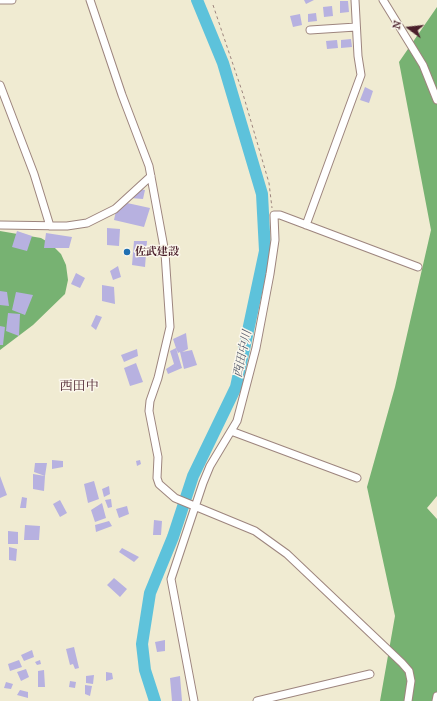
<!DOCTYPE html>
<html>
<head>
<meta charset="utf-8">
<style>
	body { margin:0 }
	#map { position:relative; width:437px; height:701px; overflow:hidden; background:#f0ebd2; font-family:"IM FELL French Canon",serif }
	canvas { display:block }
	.north { position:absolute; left:389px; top:8px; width:40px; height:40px; -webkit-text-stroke:3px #fbf7ec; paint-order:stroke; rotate:285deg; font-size:11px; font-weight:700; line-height:16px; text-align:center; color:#4a1f2b }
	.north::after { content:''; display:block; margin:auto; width:14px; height:18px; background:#4a1f2b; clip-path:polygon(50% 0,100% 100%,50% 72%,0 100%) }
</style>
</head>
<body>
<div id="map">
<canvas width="437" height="701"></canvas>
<div class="north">N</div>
</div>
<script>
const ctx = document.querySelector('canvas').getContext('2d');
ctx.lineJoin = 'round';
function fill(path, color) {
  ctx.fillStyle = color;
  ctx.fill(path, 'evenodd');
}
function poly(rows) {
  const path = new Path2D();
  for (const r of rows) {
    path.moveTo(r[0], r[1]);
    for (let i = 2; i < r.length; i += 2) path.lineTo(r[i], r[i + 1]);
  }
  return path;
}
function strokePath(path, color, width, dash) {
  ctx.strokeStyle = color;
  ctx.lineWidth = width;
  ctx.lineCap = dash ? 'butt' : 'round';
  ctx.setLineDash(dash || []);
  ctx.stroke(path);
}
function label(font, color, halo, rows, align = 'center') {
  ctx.font = font + ' "IM FELL French Canon","Noto Serif JP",serif';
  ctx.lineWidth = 3;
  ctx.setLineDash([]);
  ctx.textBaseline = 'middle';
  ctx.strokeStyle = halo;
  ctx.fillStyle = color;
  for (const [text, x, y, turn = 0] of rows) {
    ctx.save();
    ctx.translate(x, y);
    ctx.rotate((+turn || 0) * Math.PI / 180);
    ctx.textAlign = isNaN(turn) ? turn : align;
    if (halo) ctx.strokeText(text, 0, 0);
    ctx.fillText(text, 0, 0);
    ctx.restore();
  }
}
fill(poly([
	[437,7,437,496,427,508,437,519,437,701,380,701,395,616,367,487,395,387,431,230,399,62],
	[0,231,41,238,51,244,61,254,66,265,68,280,65,294,33,325,0,350]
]), '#77b272');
strokePath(poly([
	[155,701,145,670,142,644,150,593,173,537,193,476,236,387,265,251,262,194,223,63,197,0]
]), '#5dc2db', 12);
fill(poly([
	[304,0,314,0,306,4],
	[340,1,348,1,349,12,340,13],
	[332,6,333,16,324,17,323,7],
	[316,13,317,21,308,22,308,14],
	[300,14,302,25,293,27,290,16],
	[351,39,352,47,341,48,341,40],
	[337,40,338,48,327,49,326,41],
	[365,87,373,91,369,103,360,100],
	[133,188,145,190,143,199,130,198],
	[118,201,150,208,144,227,114,220],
	[107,228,120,229,119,246,107,245],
	[17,231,32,236,27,251,12,247],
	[46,233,72,237,69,248,44,248],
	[134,241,147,241,145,267,132,265],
	[118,266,121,277,113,280,110,271],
	[76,273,85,278,80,288,71,284],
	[102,285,114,287,115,304,102,301],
	[0,291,7,292,9,306,0,305],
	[16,292,33,295,25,315,12,310],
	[8,313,20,314,19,336,6,331],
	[96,315,102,317,96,330,91,326],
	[0,326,5,327,3,345,0,345],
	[186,333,188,349,182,352,192,350,197,365,184,369,180,352,178,353,176,348,182,368,168,374,166,369,174,364,170,351,176,348,173,339],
	[137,349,138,356,124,362,121,355],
	[136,363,143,382,130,386,124,368],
	[52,460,63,461,63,467,52,469],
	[140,460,141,464,137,466,136,461],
	[35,463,47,463,45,476,34,472],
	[33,474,45,476,44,491,33,489],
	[0,476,7,495,0,498],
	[94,481,99,499,88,503,84,484],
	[109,486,110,494,104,497,102,489],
	[22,497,27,498,26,508,20,508],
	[111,499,112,507,108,508,105,500],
	[60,500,67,513,60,517,53,504],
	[102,503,106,518,95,522,91,510],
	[127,506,129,514,119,518,116,509],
	[154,520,162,521,161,535,153,535],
	[109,521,112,526,96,532,95,525],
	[25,525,40,526,39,540,24,540],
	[8,531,18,532,18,544,8,544],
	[9,547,17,549,16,561,9,560],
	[122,548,139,557,134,562,119,552],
	[114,578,127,589,120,597,107,585],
	[165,640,165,651,157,652,155,642],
	[74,647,79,668,75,669,73,664,70,665,66,649],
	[32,650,34,657,24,661,21,655],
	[19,660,22,667,10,671,8,664],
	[40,660,41,664,37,665,35,662],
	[26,669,29,677,21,681,17,672],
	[44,670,45,687,38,687,38,671],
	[106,672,112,673,113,679,106,681],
	[94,675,93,684,86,683,86,676],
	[180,676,182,701,172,701,170,678],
	[70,681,76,682,75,688,69,687],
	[6,682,13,684,11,689,4,688],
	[85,685,92,686,90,696,85,694],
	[20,690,28,692,28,698,17,695]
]), '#b7b1e0');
const minor = poly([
	[0,0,12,0],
	[90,0,122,95,149,166,165,253,170,327,158,378,150,401,149,411,158,457,157,478,159,484,175,498,255,531,287,554,402,663,409,671,411,681,408,701],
	[383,0,423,65,437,100],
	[310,30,356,27],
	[0,85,34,174,50,226],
	[0,225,67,226,87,223,115,209,151,176],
	[306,225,361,75,358,56,355,0],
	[231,431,357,478],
	[194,701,171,579,203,483,210,466,237,421,256,348,270,274,275,240,274,215,280,215,418,267],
	[257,701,370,674],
	[436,701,437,696]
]);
strokePath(minor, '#9d857e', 9);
strokePath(poly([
	[213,5,243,94,269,183,272,208]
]), '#9d857e', 1, [3, 3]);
strokePath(minor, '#fff', 7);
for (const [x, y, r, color] of [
	[127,252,4,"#1f6fb2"]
]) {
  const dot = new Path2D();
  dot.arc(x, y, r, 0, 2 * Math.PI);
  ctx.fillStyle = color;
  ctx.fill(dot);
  strokePath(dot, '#fbf7ec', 1.5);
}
label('bold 11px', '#4a1f2b', '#fbf7ec', [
	["佐武建設",135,252]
], 'left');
label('italic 12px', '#515869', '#fbf7ec', [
	["西田中川",243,354,-78]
]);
label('13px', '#4a1f2b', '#fbf7ec', [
	["西田中",79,387]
]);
</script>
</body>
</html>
